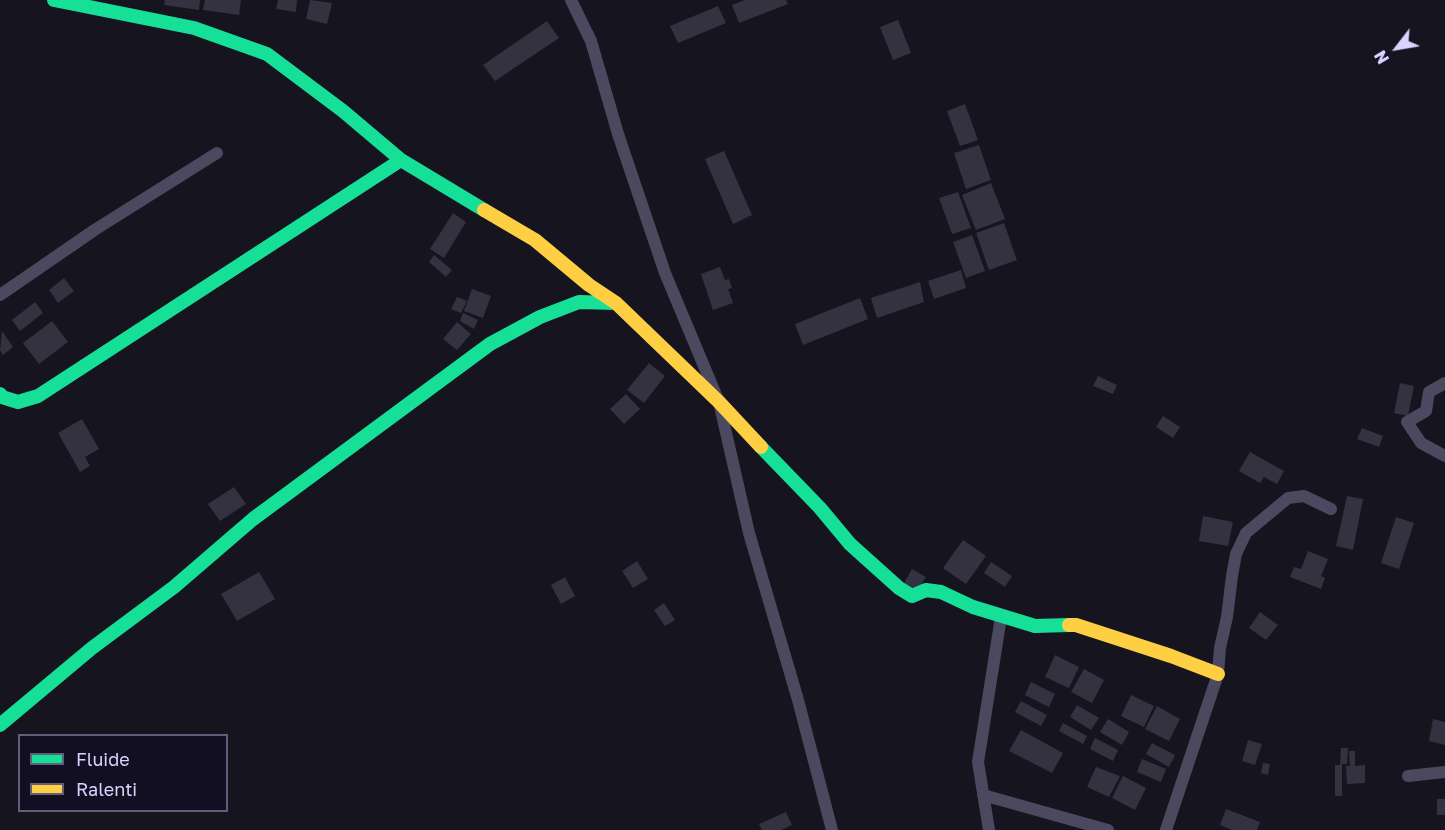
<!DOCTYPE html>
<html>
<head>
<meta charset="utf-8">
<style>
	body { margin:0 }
	#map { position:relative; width:1445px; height:830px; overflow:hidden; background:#16141e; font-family:"Golos Text",sans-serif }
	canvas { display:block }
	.legend { position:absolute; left:18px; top:734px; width:210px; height:78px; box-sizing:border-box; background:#130f23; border:2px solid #635d7a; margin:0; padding:8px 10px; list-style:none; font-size:18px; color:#dad3fd }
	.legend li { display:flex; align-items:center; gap:12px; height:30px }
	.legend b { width:30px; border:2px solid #635d7a }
	.north { position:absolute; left:1367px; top:18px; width:60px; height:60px; -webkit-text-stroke:4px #130f23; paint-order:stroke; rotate:239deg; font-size:16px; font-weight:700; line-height:24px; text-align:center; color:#dad3fd }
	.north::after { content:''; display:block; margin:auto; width:21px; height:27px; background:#dad3fd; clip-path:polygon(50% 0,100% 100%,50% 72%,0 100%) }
</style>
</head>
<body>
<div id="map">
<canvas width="1445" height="830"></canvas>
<ul class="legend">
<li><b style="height:8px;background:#16e098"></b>Fluide</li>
<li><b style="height:8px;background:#ffcf43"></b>Ralenti</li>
</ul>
<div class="north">N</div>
</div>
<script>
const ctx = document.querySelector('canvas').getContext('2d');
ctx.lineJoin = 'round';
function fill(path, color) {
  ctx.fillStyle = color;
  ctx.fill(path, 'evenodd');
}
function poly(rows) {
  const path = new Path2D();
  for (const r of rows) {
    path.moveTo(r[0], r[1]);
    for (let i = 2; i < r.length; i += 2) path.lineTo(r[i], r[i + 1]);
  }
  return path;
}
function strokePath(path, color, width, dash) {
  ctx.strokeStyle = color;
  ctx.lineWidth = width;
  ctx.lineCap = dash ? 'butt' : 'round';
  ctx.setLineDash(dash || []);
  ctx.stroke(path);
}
fill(poly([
	[165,0,200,0,199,10,164,5],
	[205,0,241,0,239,15,203,10],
	[278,0,297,0,296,12,276,9],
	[310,0,332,3,327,24,306,19],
	[745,0,786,0,788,4,739,23,732,5],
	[718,6,726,23,678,43,670,26],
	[898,20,911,53,893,60,880,27],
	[547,21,559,38,495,81,483,65],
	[965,104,978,140,960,146,947,111],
	[979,145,991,180,966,189,954,153],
	[724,151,752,215,733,224,705,159],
	[991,183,1005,219,976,230,962,195],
	[958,192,971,228,952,234,939,198],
	[453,213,466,222,444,258,430,249],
	[1004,223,1017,260,989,270,976,233],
	[972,235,985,271,966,278,953,242],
	[434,255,452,270,446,277,429,262],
	[720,267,725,280,729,279,732,288,728,289,733,303,713,310,701,274],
	[961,270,966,288,934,299,928,281],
	[64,278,74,291,58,303,49,290],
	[920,282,924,302,877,318,871,298],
	[472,289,491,296,483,318,464,311],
	[457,297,467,301,461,313,451,309],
	[860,298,868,319,803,345,795,324],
	[35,302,43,313,20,331,12,320],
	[463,313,478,320,474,329,460,321],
	[52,321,68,342,39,364,23,343],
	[457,322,471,334,457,350,443,339],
	[2,331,13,347,3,355,0,350],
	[649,363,665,376,644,403,627,390],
	[1098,376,1117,385,1113,394,1093,386],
	[1400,383,1414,386,1408,416,1394,413],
	[626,394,640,409,624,424,610,409],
	[1163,416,1180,427,1173,438,1156,427],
	[82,419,99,449,85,457,90,466,80,472,58,433],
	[1362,428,1383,436,1379,447,1357,439],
	[1250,452,1284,471,1277,484,1264,477,1260,483,1239,471],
	[234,487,246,504,220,521,208,504],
	[1347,496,1363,499,1353,550,1336,546],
	[1203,516,1233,522,1228,546,1199,541],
	[1396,517,1414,523,1399,569,1381,563],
	[963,540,986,556,966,584,943,568],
	[1308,551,1328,559,1321,576,1325,578,1321,589,1290,577,1294,567,1301,569],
	[637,561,648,579,633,588,622,571],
	[991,562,1012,576,1005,587,984,573],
	[912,569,926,577,917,591,904,583],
	[259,572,275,599,237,621,221,594],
	[565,577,575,596,561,604,551,585],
	[664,603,675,620,665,626,654,610],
	[1260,612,1278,625,1266,640,1249,628],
	[1055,655,1079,667,1069,688,1045,677],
	[1084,669,1104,680,1092,703,1071,692],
	[1031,682,1055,694,1049,707,1025,695],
	[1131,695,1154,706,1144,727,1121,716],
	[1021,701,1047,715,1041,726,1015,712],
	[1077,705,1099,718,1091,730,1070,717],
	[1157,706,1180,719,1169,741,1145,729],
	[1108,719,1129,732,1122,745,1100,732],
	[1433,719,1445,722,1445,745,1429,741],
	[1063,723,1087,736,1083,744,1059,731],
	[1021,730,1063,753,1052,773,1009,751],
	[1095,738,1118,750,1113,761,1090,749],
	[1248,740,1262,744,1255,765,1242,761],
	[1152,743,1175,755,1169,767,1146,754],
	[1341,748,1348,748,1347,764,1342,764,1342,796,1335,796,1335,765,1340,765],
	[1349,751,1355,751,1355,766,1365,765,1365,783,1347,784,1346,766,1350,766],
	[1142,759,1166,769,1161,782,1137,772],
	[1263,763,1270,764,1268,775,1261,773],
	[1096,767,1120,776,1109,797,1087,787],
	[1123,776,1146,788,1135,810,1112,798],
	[1437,799,1445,799,1445,815,1437,815],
	[1226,809,1260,822,1257,830,1232,830,1220,825],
	[786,812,792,825,781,830,762,830,759,824]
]), '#343240');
strokePath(poly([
	[571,0,591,41,618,134,665,273,719,402,749,533,798,700,832,830],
	[0,295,96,229,217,153],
	[1445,383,1429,392,1426,411,1407,422,1421,443,1445,456],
	[1408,776,1445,772],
	[983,795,1108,830],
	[989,830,978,762,1001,617],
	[1166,830,1218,674,1220,648,1227,617,1232,576,1236,554,1246,533,1288,498,1304,496,1331,509]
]), '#4b495f', 12);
strokePath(poly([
	[54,0,194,28,267,54,343,111,401,160,484,210],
	[0,394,2,397,18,402,38,396,401,160],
	[761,447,820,508,850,544,899,588,912,596,926,590,941,592,973,607,1035,626,1069,625],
	[0,725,92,648,174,587,253,519,490,344,540,317,579,302,615,303]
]), '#16e098', 14);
strokePath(poly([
	[484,210,535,240,589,285,616,303,719,402,761,447],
	[1069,625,1076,625,1171,656,1218,674]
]), '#ffcf43', 14);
</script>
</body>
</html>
